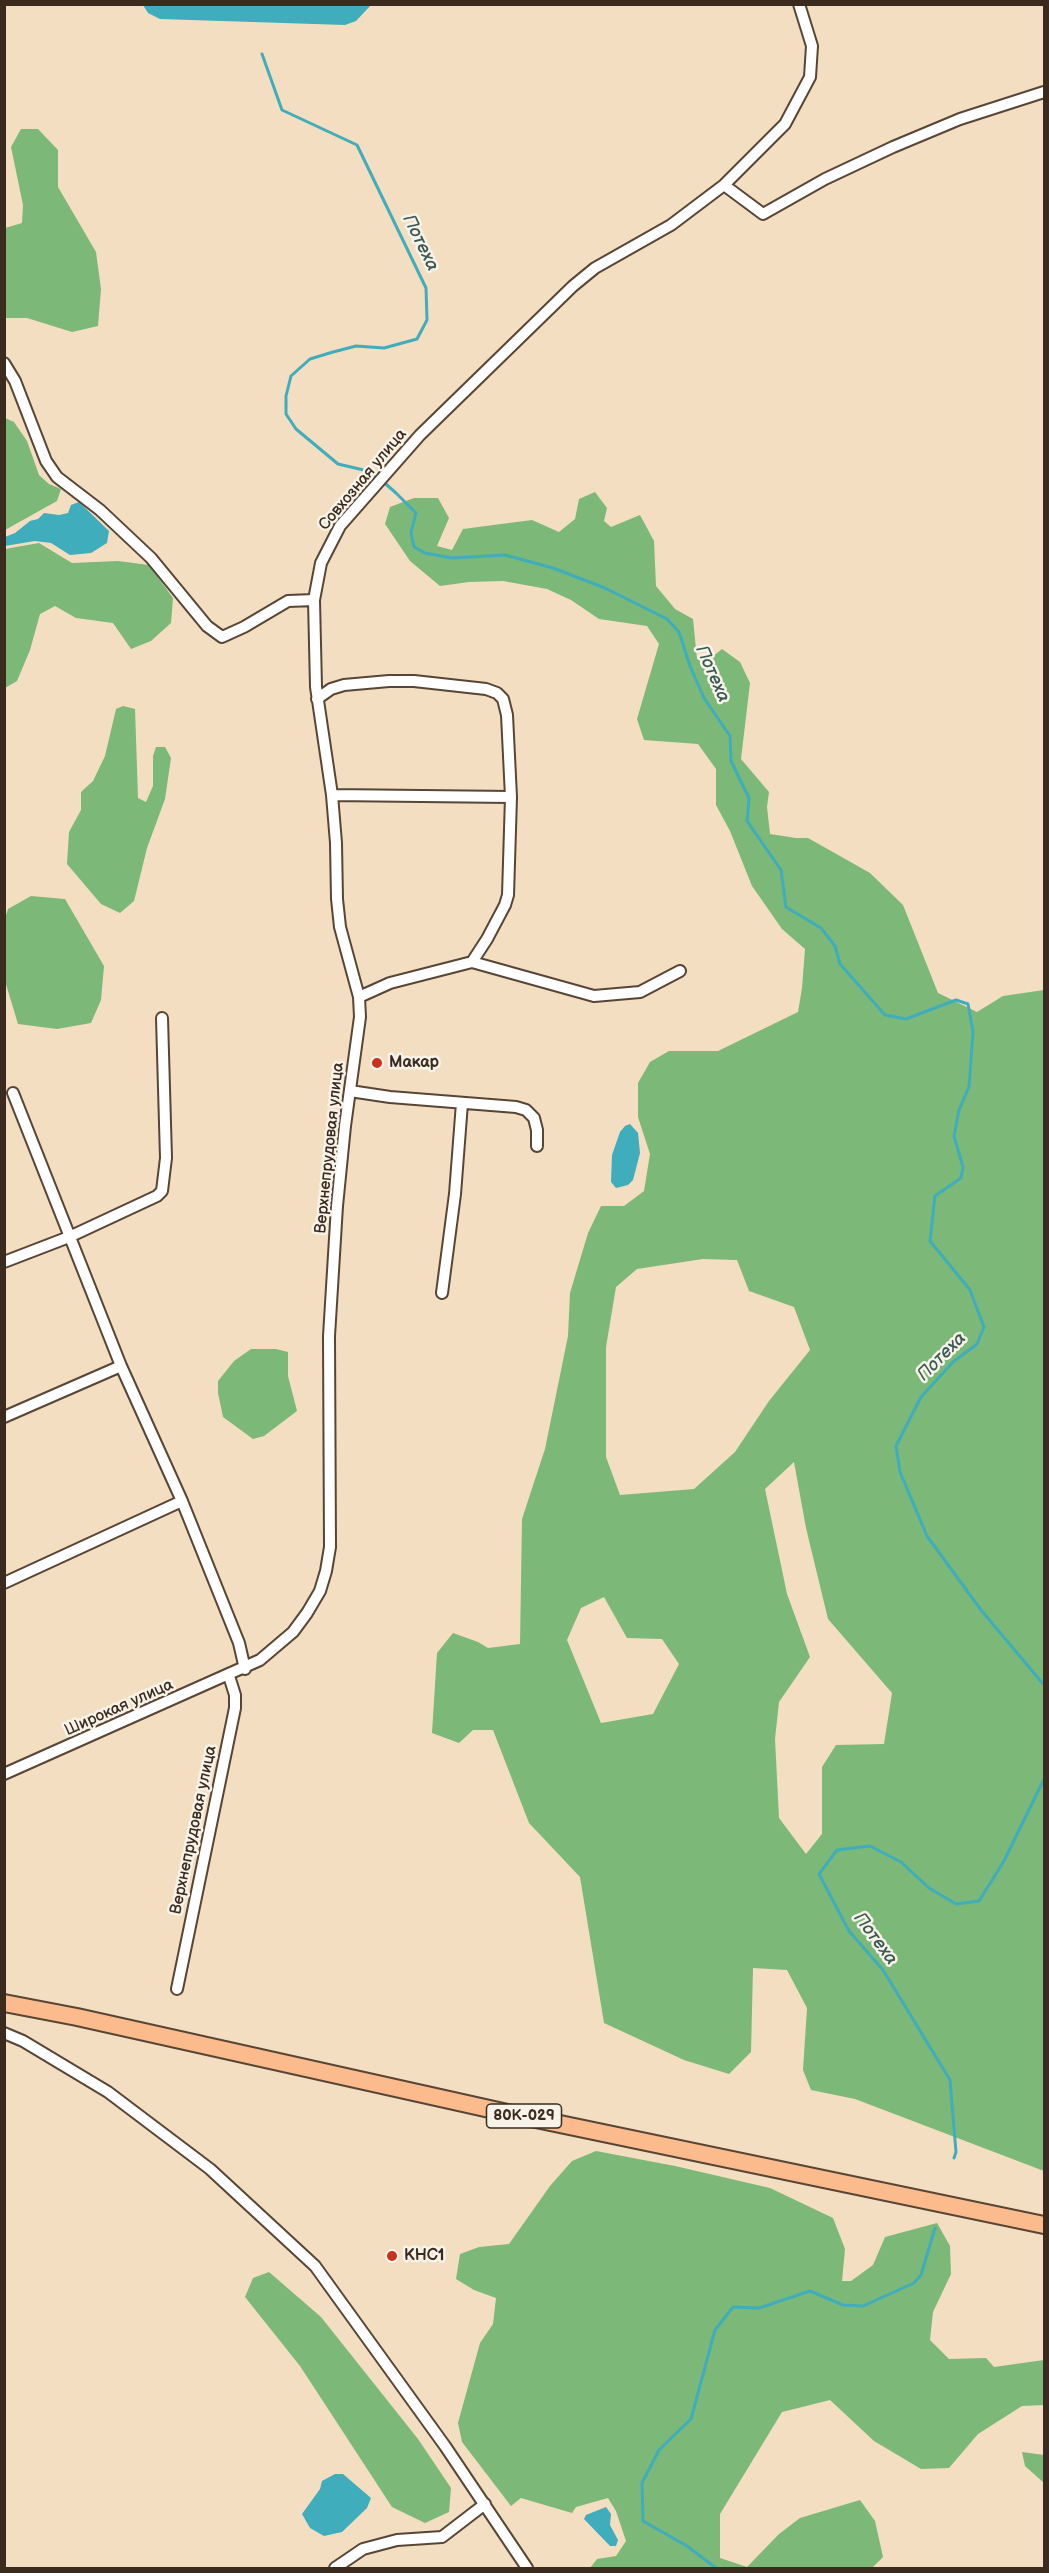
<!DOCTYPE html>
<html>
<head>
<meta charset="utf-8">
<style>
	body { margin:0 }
	#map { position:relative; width:1049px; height:2573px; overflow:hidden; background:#f3dec1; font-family:"Balsamiq Sans",sans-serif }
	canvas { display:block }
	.frame { position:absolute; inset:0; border:6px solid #3b2a1e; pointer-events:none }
</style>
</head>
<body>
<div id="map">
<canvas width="1049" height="2573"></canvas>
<div class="frame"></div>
</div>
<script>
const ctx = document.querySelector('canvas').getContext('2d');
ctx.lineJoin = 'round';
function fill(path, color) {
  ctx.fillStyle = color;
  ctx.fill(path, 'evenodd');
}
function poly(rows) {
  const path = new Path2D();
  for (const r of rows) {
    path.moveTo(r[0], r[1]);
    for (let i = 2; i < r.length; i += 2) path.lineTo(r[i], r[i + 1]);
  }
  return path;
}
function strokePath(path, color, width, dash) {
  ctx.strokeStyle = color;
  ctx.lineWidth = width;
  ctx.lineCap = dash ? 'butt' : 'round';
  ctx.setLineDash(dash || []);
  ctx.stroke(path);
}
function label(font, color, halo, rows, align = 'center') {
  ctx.font = font + ' "Balsamiq Sans",sans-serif';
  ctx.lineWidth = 5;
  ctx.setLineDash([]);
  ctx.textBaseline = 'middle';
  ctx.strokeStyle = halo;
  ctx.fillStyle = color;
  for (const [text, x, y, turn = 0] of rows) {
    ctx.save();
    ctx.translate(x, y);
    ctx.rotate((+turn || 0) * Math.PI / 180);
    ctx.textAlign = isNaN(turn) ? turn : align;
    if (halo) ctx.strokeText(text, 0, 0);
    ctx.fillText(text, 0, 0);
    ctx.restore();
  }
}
fill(poly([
	[21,129,38,129,58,150,58,187,96,252,101,289,98,326,72,332,27,318,5,318,5,220,5,228,22,223,23,205,11,147],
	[5,418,14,422,27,441,39,475,49,484,61,489,57,501,5,530],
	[595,492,607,508,604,521,611,527,640,515,654,541,656,586,675,609,693,619,697,659,712,657,722,649,740,662,750,683,741,759,769,792,767,807,770,834,796,838,808,838,870,873,903,905,938,993,977,1012,1003,996,1044,990,1044,2171,855,2099,811,2090,803,2070,807,2008,787,1970,753,1968,751,2052,729,2074,684,2060,604,2023,580,1877,529,1823,493,1730,473,1730,459,1743,432,1733,437,1653,453,1633,478,1642,488,1648,520,1644,522,1519,545,1449,568,1336,570,1293,588,1233,601,1206,624,1206,644,1191,650,1154,638,1117,638,1083,650,1062,669,1051,718,1051,798,1012,802,988,805,949,782,929,752,886,730,831,716,805,716,769,698,744,644,740,637,719,659,644,647,626,599,619,571,600,547,589,503,581,469,582,440,586,410,561,385,524,390,507,414,498,438,498,449,518,437,546,452,550,463,529,532,520,559,532,575,519,579,499],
	[703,1259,737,1260,749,1291,794,1307,810,1350,769,1401,735,1452,694,1489,620,1495,606,1457,606,1347,616,1287,637,1269],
	[794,1462,806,1528,828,1619,892,1693,884,1744,836,1745,822,1767,822,1834,806,1854,779,1818,775,1739,779,1702,810,1657,787,1594,765,1489],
	[604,1597,627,1638,662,1639,679,1664,653,1714,601,1723,567,1640,581,1608],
	[39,543,72,563,118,561,149,565,173,598,171,623,151,641,131,649,113,623,76,618,55,606,40,614,30,650,17,681,5,688,5,549],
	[123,706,135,709,138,798,146,802,153,786,153,756,156,747,165,747,171,758,165,799,147,848,134,901,120,913,101,904,67,864,69,832,81,810,81,792,93,781,105,756,116,709],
	[31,896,65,899,104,966,101,1000,91,1023,57,1029,18,1024,5,981,5,918,8,909],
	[251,1349,276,1349,288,1352,288,1376,297,1411,264,1436,253,1439,223,1417,218,1393,218,1381,234,1361],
	[596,2151,675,2166,770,2188,833,2218,845,2249,842,2281,851,2281,873,2265,885,2237,937,2223,950,2246,951,2274,933,2312,930,2340,949,2359,986,2358,994,2367,1044,2360,1044,2405,1022,2406,978,2434,949,2468,921,2469,874,2441,830,2400,782,2412,720,2514,720,2558,747,2567,779,2534,800,2518,860,2500,875,2521,883,2557,872,2568,590,2568,597,2559,616,2556,626,2541,616,2511,608,2498,576,2507,572,2513,521,2498,511,2506,462,2442,458,2423,480,2343,493,2324,496,2298,474,2290,456,2279,460,2254,479,2247,509,2244,550,2186,572,2161],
	[269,2272,321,2317,418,2439,451,2488,449,2512,425,2523,392,2507,300,2366,245,2297,253,2278],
	[1022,2452,1044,2455,1044,2483,1025,2466]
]), '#7cb877');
fill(poly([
	[143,5,143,4,371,5,356,21,345,25,160,19,148,13],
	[79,502,109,531,107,543,91,553,70,555,51,543,35,541,5,546,5,537,15,533,30,521,38,519,44,513,59,515,68,513,71,505],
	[630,1124,638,1133,640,1153,633,1180,628,1185,616,1188,611,1182,612,1155,620,1132,625,1126],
	[335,2474,343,2474,371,2498,367,2508,342,2532,324,2536,310,2528,302,2514,320,2489,322,2481],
	[606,2507,611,2514,610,2525,618,2540,616,2546,610,2546,584,2519,586,2515]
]), '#3fadbc');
strokePath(poly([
	[262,54,282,110,357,145,426,288,427,320,417,339,384,348,356,346,333,352,310,359,291,376,286,396,286,414,296,429,338,464,372,472,396,493,416,513,411,533,414,547,425,553,452,558,505,555,553,568,605,588,667,619,679,632,690,666,704,698,730,736,731,761,749,798,747,821,781,870,786,907,821,928,835,946,840,964,885,1015,906,1019,956,1000,968,1004,973,1032,969,1087,959,1110,954,1136,963,1167,961,1178,935,1196,930,1241,970,1290,984,1327,977,1344,953,1362,921,1397,896,1446,900,1472,927,1536,981,1610,1044,1685],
	[954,2158,956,2152,950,2080,883,1970,849,1931,819,1874,837,1850,870,1846,901,1862,929,1888,956,1904,979,1901,1004,1861,1044,1779],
	[716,2568,687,2546,643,2521,642,2483,659,2450,691,2419,715,2330,733,2307,759,2308,810,2291,843,2305,863,2306,914,2283,921,2275,935,2228]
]), '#3fadbc', 3);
const minor = poly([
	[724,185,763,214,825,179,893,147,960,119,1044,92],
	[4,363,15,381,46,461,57,477,100,510,151,558,207,626,222,637,244,627,288,601,314,600],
	[317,699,331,689,344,685,389,681,414,681,486,689,497,693,503,699,507,715,511,797,508,895,505,905,487,939,472,962],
	[332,795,511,797],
	[359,997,390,983,472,962,594,996,640,992,680,971],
	[350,1091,390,1097,516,1107,526,1110,534,1118,537,1130,537,1146],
	[13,1093,121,1366,182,1501],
	[4,1262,69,1237,157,1196,162,1191,166,1158,162,1018],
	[442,1293,455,1194,462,1103],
	[4,1417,121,1366],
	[4,1583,182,1501,239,1643,245,1669],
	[4,1774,260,1660,293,1632,307,1613,320,1591,326,1571,330,1547,329,1336,337,1206,345,1126,360,1017,359,997,340,927,337,899,336,843,332,795,316,687,314,600,321,563,340,526,420,435,573,286,595,268,671,225,724,185,785,124,810,77,812,46,799,4],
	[177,1989,235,1708,235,1695,229,1676],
	[4,2033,23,2041,108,2092,210,2169,315,2266,445,2446,527,2568],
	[335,2568,363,2549,397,2540,442,2537,485,2504]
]);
const primary = poly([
	[4,2003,77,2017,512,2114,1044,2225]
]);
strokePath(minor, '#574536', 14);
strokePath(primary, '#574536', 20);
strokePath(minor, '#fff', 10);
strokePath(primary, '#fbbb8d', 16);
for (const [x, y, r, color] of [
	[377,1063,6,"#c8321e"],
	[392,2256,6,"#c8321e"]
]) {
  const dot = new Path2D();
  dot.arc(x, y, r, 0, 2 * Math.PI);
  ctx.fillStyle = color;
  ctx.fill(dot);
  strokePath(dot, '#f7f3e8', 2);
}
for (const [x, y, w] of [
	[524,2116,75]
]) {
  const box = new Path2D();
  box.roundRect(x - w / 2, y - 12, w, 24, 4.5);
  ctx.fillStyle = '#f7f3e8';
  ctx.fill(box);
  strokePath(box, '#3b2a1e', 1.5);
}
label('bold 15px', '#3b2a1e', null, [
	["80К-029",524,2116]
]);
label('16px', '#3b2a1e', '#f7f3e8', [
	["Совхозная улица",363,480,-50],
	["Верхнепрудовая улица",330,1148,-84],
	["Широкая улица",119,1708,-24],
	["Верхнепрудовая улица",194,1830,-78]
]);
label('bold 16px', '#3b2a1e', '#f7f3e8', [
	["Макар",389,1063],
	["КНС1",404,2256]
], 'left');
label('italic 18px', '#3c5855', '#f7f3e8', [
	["Потеха",420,243,64],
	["Потеха",712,674,66],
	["Потеха",942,1357,-45],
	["Потеха",875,1939,53]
]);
</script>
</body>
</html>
